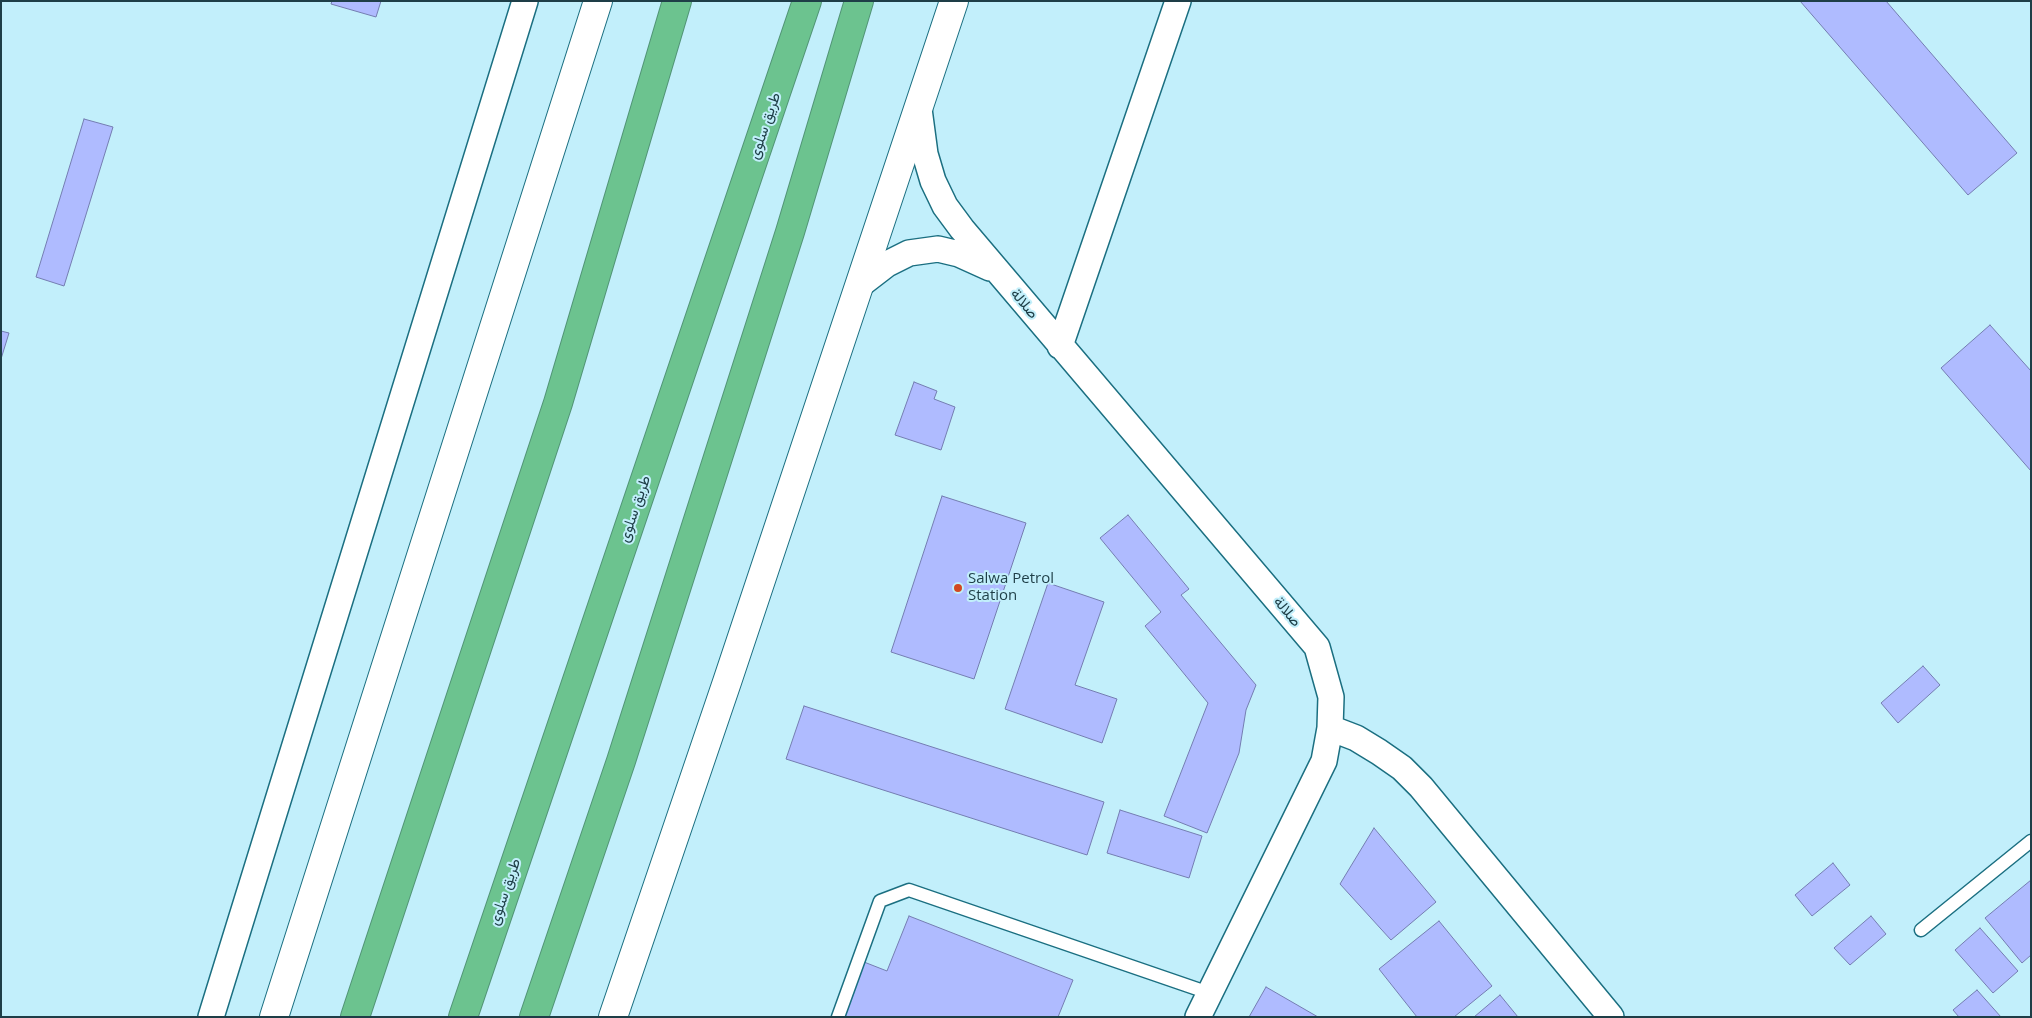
<!DOCTYPE html>
<html>
<head>
<meta charset="utf-8">
<style>
	body { margin:0 }
	#map { position:relative; width:2032px; height:1018px; overflow:hidden; background:#c2effb; font-family:"Open Sans",sans-serif }
	canvas { display:block }
	.frame { position:absolute; inset:0; border:2px solid #1e3e47; pointer-events:none }
</style>
</head>
<body>
<div id="map">
<canvas width="2032" height="1018"></canvas>
<div class="frame"></div>
</div>
<script>
const ctx = document.querySelector('canvas').getContext('2d');
ctx.lineJoin = 'round';
function fill(path, color) {
  ctx.fillStyle = color;
  ctx.fill(path, 'evenodd');
}
function poly(rows) {
  const path = new Path2D();
  for (const r of rows) {
    path.moveTo(r[0], r[1]);
    for (let i = 2; i < r.length; i += 2) path.lineTo(r[i], r[i + 1]);
  }
  return path;
}
function strokePath(path, color, width, dash) {
  ctx.strokeStyle = color;
  ctx.lineWidth = width;
  ctx.lineCap = dash ? 'butt' : 'round';
  ctx.setLineDash(dash || []);
  ctx.stroke(path);
}
function label(font, color, halo, rows, align = 'center') {
  ctx.font = font + ' "Open Sans",Vazirmatn,sans-serif';
  ctx.lineWidth = 4;
  ctx.setLineDash([]);
  ctx.textBaseline = 'middle';
  ctx.strokeStyle = halo;
  ctx.fillStyle = color;
  for (const [text, x, y, turn = 0] of rows) {
    ctx.save();
    ctx.translate(x, y);
    ctx.rotate((+turn || 0) * Math.PI / 180);
    ctx.textAlign = isNaN(turn) ? turn : align;
    if (halo) ctx.strokeText(text, 0, 0);
    ctx.fillText(text, 0, 0);
    ctx.restore();
  }
}
const building = poly([
	[332,1,381,1,376,17,331,4,332,1],
	[1800,1,1886,1,2017,153,1968,195,1800,1],
	[84,119,113,127,64,286,36,277,84,119],
	[1990,325,2031,371,2031,471,1941,368,1990,325],
	[1,331,9,333,1,359,1,331],
	[914,382,937,391,934,399,955,407,941,450,895,435,914,382],
	[942,496,1026,523,974,679,891,652,942,496],
	[1128,515,1189,589,1181,595,1256,685,1246,710,1239,753,1207,833,1164,816,1208,703,1145,626,1161,612,1100,538,1128,515],
	[1048,583,1104,602,1075,685,1117,699,1102,743,1005,709,1048,583],
	[1923,666,1940,685,1898,723,1881,703,1923,666],
	[804,706,1104,802,1087,855,786,759,804,706],
	[1120,810,1202,836,1189,878,1107,853,1120,810],
	[1374,828,1436,902,1391,940,1340,884,1374,828],
	[1833,863,1850,885,1812,916,1795,895,1833,863],
	[2031,880,2031,955,2022,963,1985,918,2031,880],
	[909,916,1073,980,1058,1017,842,1017,864,962,887,971,909,916],
	[1871,916,1886,934,1850,965,1834,948,1871,916],
	[1439,921,1492,986,1454,1017,1417,1017,1379,969,1439,921],
	[1980,928,2018,971,1993,993,1955,950,1980,928],
	[1266,987,1318,1017,1249,1017,1266,987],
	[1977,990,2001,1017,1959,1017,1953,1010,1977,990],
	[1500,995,1518,1017,1474,1017,1500,995]
]);
fill(building, '#afbbff');
strokePath(building, '#747db1', 1);
const service = poly([
	[1921,930,2031,841],
	[838,1017,880,901,909,890,1209,993]
]);
const minor = poly([
	[919,109,925,154,933,181,945,206,962,229,1317,647,1331,697,1330,728,1324,761,1198,1017],
	[861,284,887,264,909,253,938,249,959,254,990,268],
	[1060,346,1178,1],
	[1330,728,1356,738,1379,752,1402,768,1421,787,1611,1017],
	[211,1017,525,1]
]);
const secondary = poly([
	[274,1017,598,1],
	[613,1017,727,682,954,1]
]);
const motorway = poly([
	[355,1017,558,403,677,1],
	[463,1017,807,1],
	[534,1017,621,761,790,232,859,1]
]);
strokePath(service, '#1b6f81', 15);
strokePath(minor, '#1b6f81', 28);
strokePath(secondary, '#1b6f81', 30);
strokePath(motorway, '#519476', 30);
strokePath(service, '#fff', 12);
strokePath(minor, '#fff', 25);
strokePath(secondary, '#fff', 28);
strokePath(motorway, '#6cc38f', 28);
for (const [x, y, r, color] of [
	[958,588,5,"#d24920"]
]) {
  const dot = new Path2D();
  dot.arc(x, y, r, 0, 2 * Math.PI);
  ctx.fillStyle = color;
  ctx.fill(dot);
  strokePath(dot, '#c2effb', 2);
}
label('15px', '#1e3e47', '#c2effb', [
	["طريق سلوى",765,126,-71],
	["صلالة",1024,304,50],
	["طريق سلوى",635,509,-71],
	["صلالة",1287,612,50],
	["طريق سلوى",505,892,-71]
]);
label('15px', '#1e3e47', '#c2effb', [
	["Salwa Petrol",968,579],
	["Station",968,596]
], 'left');
</script>
</body>
</html>
